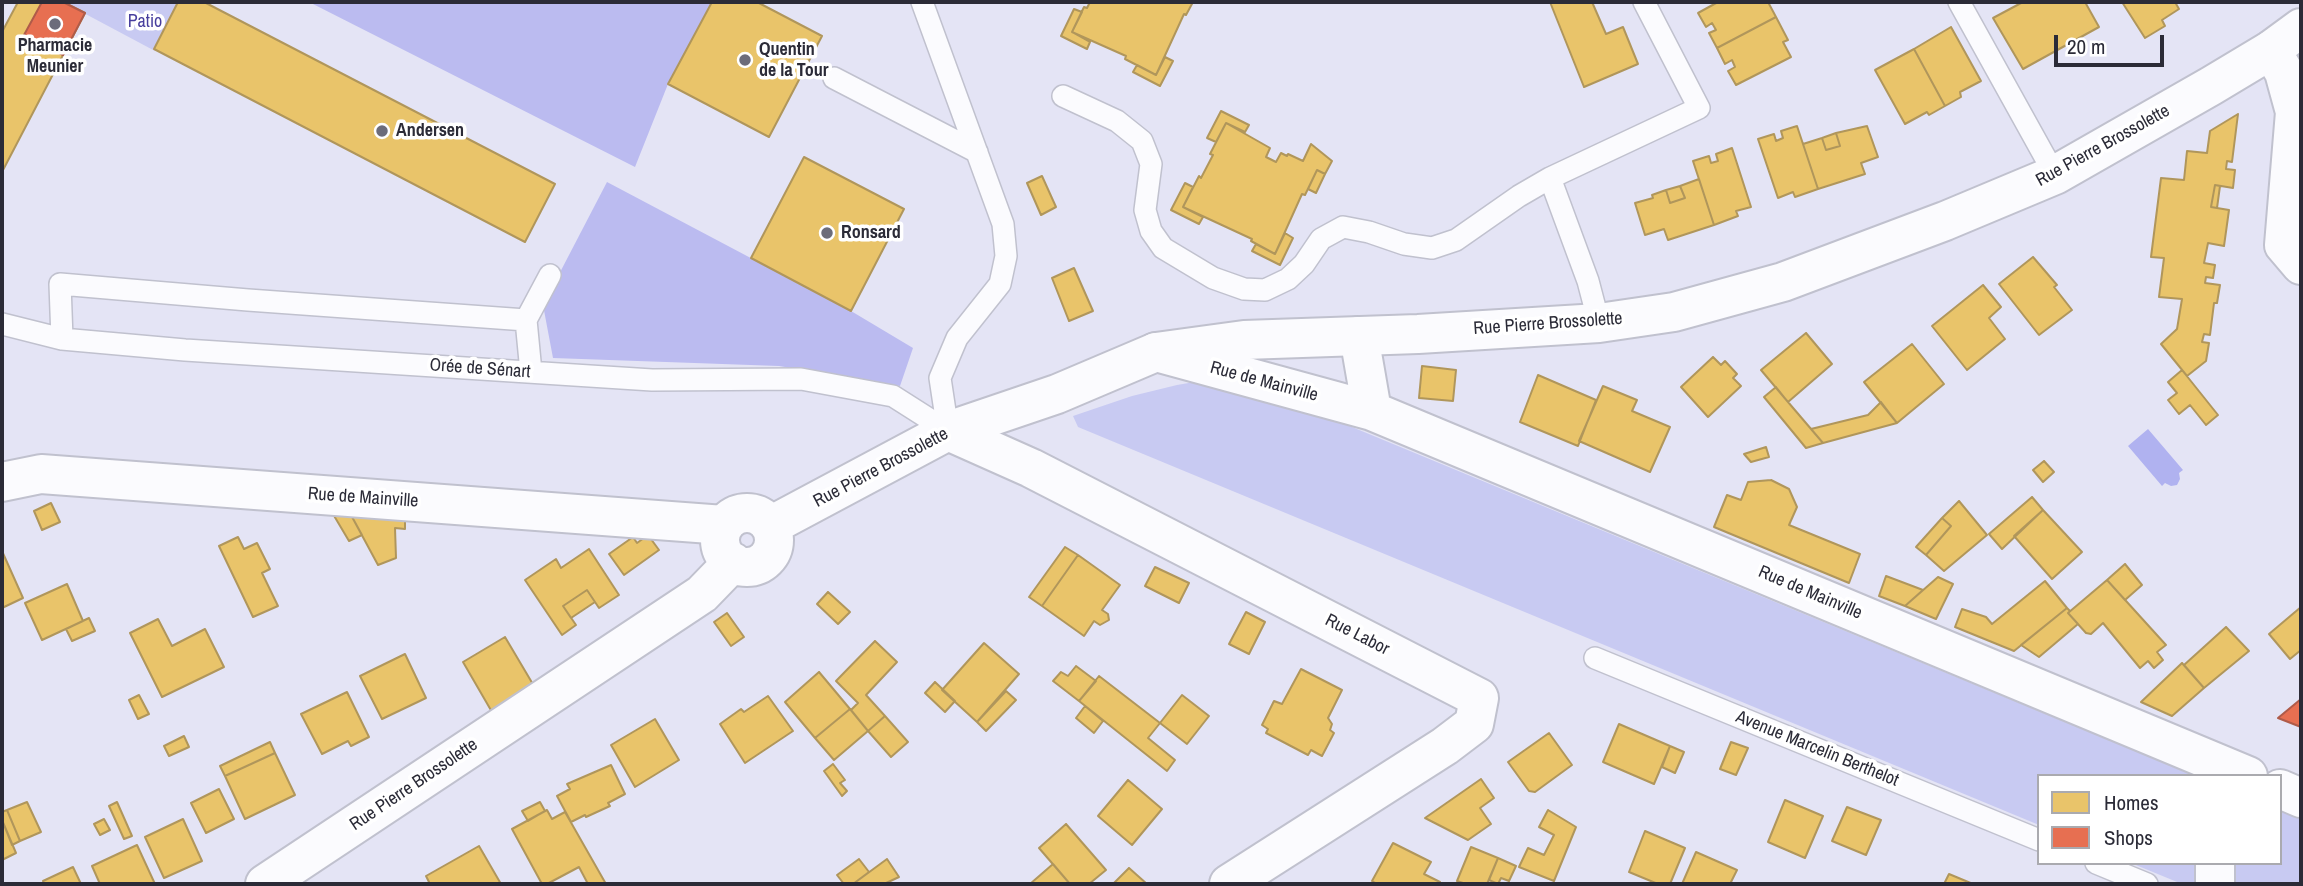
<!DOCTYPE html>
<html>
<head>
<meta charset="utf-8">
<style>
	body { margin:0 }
	#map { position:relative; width:2303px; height:886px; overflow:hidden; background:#e4e4f5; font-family:"Archivo Narrow",sans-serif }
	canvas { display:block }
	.frame { position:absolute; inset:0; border:4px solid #2b2b37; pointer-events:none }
	.legend { position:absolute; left:2037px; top:774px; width:245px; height:91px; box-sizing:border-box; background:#fff; border:2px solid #aaaaaf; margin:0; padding:9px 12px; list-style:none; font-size:21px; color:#2b2b37 }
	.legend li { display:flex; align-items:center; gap:14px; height:35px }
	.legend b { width:35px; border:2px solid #aaaaaf }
	.scale { position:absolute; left:2054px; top:35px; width:110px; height:32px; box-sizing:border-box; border:4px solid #2b2b37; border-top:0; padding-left:9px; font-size:21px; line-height:24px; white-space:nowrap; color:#2b2b37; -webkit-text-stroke:5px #fff; paint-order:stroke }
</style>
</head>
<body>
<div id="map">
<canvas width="2303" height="886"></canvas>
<div class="frame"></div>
<ul class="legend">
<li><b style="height:19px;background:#e9c46a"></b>Homes</li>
<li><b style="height:19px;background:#e76f51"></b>Shops</li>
</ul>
<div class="scale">20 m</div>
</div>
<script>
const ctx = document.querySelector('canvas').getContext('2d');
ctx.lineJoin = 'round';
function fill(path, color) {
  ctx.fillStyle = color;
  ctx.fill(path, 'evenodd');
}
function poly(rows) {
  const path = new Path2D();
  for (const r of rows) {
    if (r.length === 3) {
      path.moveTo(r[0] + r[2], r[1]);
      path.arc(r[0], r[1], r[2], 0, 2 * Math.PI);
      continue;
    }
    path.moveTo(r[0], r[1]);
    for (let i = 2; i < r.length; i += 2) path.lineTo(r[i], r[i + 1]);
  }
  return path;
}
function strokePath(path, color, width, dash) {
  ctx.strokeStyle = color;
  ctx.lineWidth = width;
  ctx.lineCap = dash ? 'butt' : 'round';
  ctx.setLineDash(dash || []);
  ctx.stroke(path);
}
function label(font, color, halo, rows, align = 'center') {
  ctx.font = font + ' "Archivo Narrow",sans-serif';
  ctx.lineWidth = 7;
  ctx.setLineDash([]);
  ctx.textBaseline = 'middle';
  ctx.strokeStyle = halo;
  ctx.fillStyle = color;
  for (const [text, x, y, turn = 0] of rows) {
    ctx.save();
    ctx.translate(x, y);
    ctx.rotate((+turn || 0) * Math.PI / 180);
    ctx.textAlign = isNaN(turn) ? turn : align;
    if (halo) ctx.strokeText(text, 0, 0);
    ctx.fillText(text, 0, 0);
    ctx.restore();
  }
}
fill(poly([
	[63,2,178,2,154,48,155,51],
	[1212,379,1248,384,2196,776,2039,776,2039,825,1078,427,1073,416,1132,396,1177,385],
	[2280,810,2301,819,2301,884,2182,884,2131,863,2280,863]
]), '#c8caf2');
fill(poly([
	[309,2,712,2,668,84,635,167],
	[607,182,851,311,913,348,900,386,779,366,553,358,543,305]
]), '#bbbbf0');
fill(poly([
	[2148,429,2183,470,2179,473,2180,479,2177,485,2171,486,2165,483,2162,486,2128,446]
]), '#b0b2f0');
const homes = poly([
	[18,2,63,2,85,13,2,172,2,32,18,2],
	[178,2,204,2,555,184,525,242,154,49,178,2],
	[712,2,757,2,822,36,769,137,668,84,712,2],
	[1090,2,1193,2,1186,15,1184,14,1156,75,1125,59,1126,56,1072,32,1084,7,1087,8,1090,2],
	[1550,2,1592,2,1606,34,1623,27,1638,64,1584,87,1550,2],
	[1718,2,1768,2,1776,17,1717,48,1709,33,1716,30,1712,23,1706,27,1698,13,1718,2],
	[2023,2,2085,2,2099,27,2023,69,1993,18,2023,2],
	[2122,2,2175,2,2179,9,2162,20,2165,26,2145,38,2122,2],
	[1074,9,1082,12,1072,32,1090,42,1087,49,1061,36,1074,9],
	[1776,17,1788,40,1783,42,1791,57,1736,85,1728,71,1735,67,1732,60,1725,64,1717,48,1776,17],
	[1951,27,1981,81,1960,92,1961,97,1945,106,1914,49,1951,27],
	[1914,49,1945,106,1929,115,1927,112,1905,124,1875,70,1914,49],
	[1165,57,1173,61,1160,86,1133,72,1137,65,1156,75,1165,57],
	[1221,111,1249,125,1245,132,1226,123,1216,142,1207,138,1221,111],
	[2238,114,2232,162,2227,161,2226,169,2235,170,2233,188,2215,185,2211,207,2229,210,2224,246,2208,243,2204,263,2215,265,2213,278,2206,277,2205,283,2220,285,2217,303,2214,303,2210,335,2204,334,2202,342,2209,343,2206,361,2187,376,2161,344,2177,329,2182,299,2159,297,2164,258,2151,257,2161,178,2184,180,2187,151,2207,153,2210,131,2238,114],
	[1226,123,1270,148,1266,157,1276,162,1281,153,1287,156,1288,154,1303,161,1311,144,1332,161,1325,174,1317,170,1305,195,1302,194,1275,254,1251,241,1252,239,1183,207,1199,176,1201,178,1213,155,1210,154,1226,123],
	[1797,126,1818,189,1795,197,1793,192,1778,198,1758,139,1774,134,1776,141,1783,138,1781,131,1797,126],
	[1867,126,1878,157,1861,163,1865,174,1818,189,1803,144,1822,138,1826,150,1840,146,1836,133,1867,126],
	[1836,133,1840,146,1826,150,1822,138,1836,133],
	[1732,148,1751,207,1736,211,1738,216,1714,225,1693,161,1709,156,1711,163,1718,161,1716,154,1732,148],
	[804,157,904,209,851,311,751,258,804,157],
	[1317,170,1325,174,1316,193,1308,189,1317,170],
	[1042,176,1056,207,1041,215,1027,183,1042,176],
	[1699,179,1714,225,1668,240,1664,229,1645,235,1635,203,1653,198,1652,195,1666,190,1670,203,1685,198,1680,186,1699,179],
	[1185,183,1193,187,1183,207,1203,217,1199,224,1171,210,1185,183],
	[2215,185,2220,186,2217,208,2211,207,2215,185],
	[1680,186,1685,198,1670,203,1666,190,1680,186],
	[1285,233,1293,238,1280,265,1252,251,1256,244,1275,254,1285,233],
	[2033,257,2057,285,2054,287,2072,310,2039,335,1999,284,2033,257],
	[1074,268,1093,311,1069,321,1052,278,1074,268],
	[1983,285,2001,307,1989,318,2005,339,1967,370,1932,326,1983,285],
	[1806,333,1832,364,1788,402,1761,370,1806,333],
	[1912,344,1944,384,1897,423,1864,382,1912,344],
	[1713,357,1721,365,1725,361,1737,374,1733,378,1741,386,1708,417,1681,387,1713,357],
	[1422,366,1456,370,1453,401,1419,398,1422,366],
	[2182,370,2218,415,2206,425,2190,405,2179,414,2168,400,2177,393,2168,382,2182,370],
	[1538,375,1596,400,1578,446,1520,422,1538,375],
	[1603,386,1637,400,1632,411,1670,427,1650,472,1579,441,1603,386],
	[1776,387,1788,402,1823,443,1806,448,1764,397,1776,387],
	[1881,402,1897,423,1823,443,1811,429,1868,415,1881,402],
	[1766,447,1769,457,1751,462,1744,454,1766,447],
	[2044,461,2054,472,2043,482,2033,470,2044,461],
	[1771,480,1789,489,1797,507,1789,525,1860,554,1849,583,1714,527,1727,495,1741,500,1748,482,1771,480],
	[2032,497,2043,510,2002,549,1989,534,2032,497],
	[1959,501,1987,535,1944,571,1926,555,1951,526,1942,518,1959,501],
	[51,503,60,522,42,530,34,511,51,503],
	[2043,510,2082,552,2052,579,2014,536,2043,510],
	[333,514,351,515,362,535,349,541,333,514],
	[351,515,405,519,405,529,395,528,396,558,378,565,351,515],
	[1942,518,1951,526,1926,555,1916,547,1942,518],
	[648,535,659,550,624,575,609,554,633,537,637,543,648,535],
	[238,537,244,549,257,543,270,569,262,573,278,606,253,617,219,546,238,537],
	[1065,547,1078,555,1042,606,1029,597,1065,547],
	[589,549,619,595,599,608,587,590,563,606,576,625,562,635,525,580,556,559,561,568,589,549],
	[2,551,23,598,2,608,2,551],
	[1078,555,1120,585,1102,610,1108,614,1109,620,1100,625,1094,621,1084,636,1042,606,1078,555],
	[2125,564,2142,585,2125,600,2107,580,2125,564],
	[1155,567,1189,583,1179,603,1145,586,1155,567],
	[1886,576,1923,590,1905,606,1879,596,1886,576],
	[1938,577,1953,584,1936,619,1905,606,1938,577],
	[2107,580,2166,645,2157,652,2163,660,2154,668,2148,661,2140,668,2103,623,2091,634,2086,633,2068,613,2107,580],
	[2045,581,2067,608,2014,651,1955,627,1962,609,1986,617,1992,624,2045,581],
	[67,584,83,621,42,640,25,603,67,584],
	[587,590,595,602,571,618,563,606,587,590],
	[828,592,850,612,838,624,817,604,828,592],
	[2301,607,2301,650,2290,659,2269,634,2301,607],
	[2067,608,2070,611,2068,613,2078,624,2039,657,2021,645,2067,608],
	[1246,612,1265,622,1249,654,1229,644,1246,612],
	[727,613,744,637,731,646,714,622,727,613],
	[89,618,95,631,72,641,66,629,89,618],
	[158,619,172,646,205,629,224,667,162,697,130,633,158,619],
	[2226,627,2249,651,2204,688,2184,665,2226,627],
	[505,637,534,686,492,712,463,662,505,637],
	[875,641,897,662,866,695,885,716,868,731,851,710,858,703,836,681,875,641],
	[984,643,1019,674,977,722,942,690,984,643],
	[405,654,426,698,382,719,360,676,405,654],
	[2182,663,2204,688,2172,716,2141,702,2182,663],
	[1076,666,1096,681,1079,701,1053,681,1061,672,1068,676,1076,666],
	[1301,669,1342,690,1328,718,1332,724,1330,730,1334,733,1322,756,1311,750,1308,755,1266,733,1268,729,1262,725,1274,701,1282,704,1301,669],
	[819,672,850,709,815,738,785,702,819,672],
	[1099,676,1160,723,1148,738,1175,760,1167,771,1079,701,1099,676],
	[935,682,955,701,945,712,925,693,935,682],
	[1006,691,1016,700,986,731,977,722,1006,691],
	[347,692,369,737,351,746,348,741,322,754,301,714,347,692],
	[139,695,149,714,138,719,129,700,139,695],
	[1182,695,1209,716,1187,744,1160,723,1182,695],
	[768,696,793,731,745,763,720,724,741,709,744,712,768,696],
	[1085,706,1103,721,1094,733,1076,718,1085,706],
	[850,709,868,731,834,760,815,738,850,709],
	[885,716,908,742,891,757,868,731,885,716],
	[655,719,679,760,635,787,611,745,655,719],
	[1619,724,1670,746,1654,784,1603,762,1619,724],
	[1549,733,1572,765,1535,792,1529,791,1508,762,1549,733],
	[184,736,189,747,169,756,164,746,184,736],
	[270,742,275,753,225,776,220,766,270,742],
	[1731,742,1748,748,1736,775,1720,769,1731,742],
	[1670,746,1684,752,1675,773,1662,767,1670,746],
	[275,753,295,795,245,819,225,776,275,753],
	[833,764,845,780,840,783,847,791,842,796,824,771,833,764],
	[611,765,625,794,608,803,610,806,586,817,585,815,571,822,557,796,570,789,567,784,611,765],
	[1481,779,1494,798,1480,808,1491,824,1468,840,1425,818,1481,779],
	[1128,780,1162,809,1132,845,1098,816,1128,780],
	[219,789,234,819,206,833,191,803,219,789],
	[1785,800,1823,816,1805,858,1768,842,1785,800],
	[27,802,41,832,20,841,7,810,27,802],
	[117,802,132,836,124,839,109,806,117,802],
	[540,802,545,811,528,821,522,811,540,802],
	[1847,807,1881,820,1866,855,1832,841,1847,807],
	[7,810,20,841,12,845,2,820,2,812,7,810],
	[547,810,552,819,565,812,606,884,588,884,579,867,547,884,542,884,512,829,547,810],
	[1548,810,1576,827,1554,881,1519,867,1528,848,1544,855,1554,835,1539,827,1548,810],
	[104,819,110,830,100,835,94,824,104,819],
	[183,819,202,861,164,878,145,837,183,819],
	[2,820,16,853,2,860,2,820],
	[1066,824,1106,870,1089,884,1070,884,1039,848,1066,824],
	[1645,831,1685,848,1670,884,1658,884,1629,872,1645,831],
	[1393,843,1431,862,1424,874,1440,882,1439,884,1377,884,1372,881,1393,843],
	[137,845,155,884,100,884,92,866,137,845],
	[479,846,501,884,430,884,426,876,479,846],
	[1471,847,1498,858,1487,884,1466,884,1457,881,1471,847],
	[1696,852,1737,870,1730,884,1682,884,1696,852],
	[1498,858,1516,866,1509,881,1501,878,1498,884,1489,880,1498,858],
	[859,859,869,872,853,884,844,884,837,875,859,859],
	[887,859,899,877,884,884,853,884,887,859],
	[1053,864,1070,884,1030,884,1053,864],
	[73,867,81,884,44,884,43,881,73,867],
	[1129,868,1147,884,1113,884,1129,868],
	[1949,874,1973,884,1944,884,1949,874]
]);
fill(homes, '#e9c46a');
strokePath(homes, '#b0965b', 2);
const shops = poly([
	[42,2,63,2,85,13,63,55,24,35,42,2],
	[2301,699,2301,727,2278,718,2301,699]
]);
fill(shops, '#e76f51');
strokePath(shops, '#af5b49', 2);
const service = poly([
	[922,2,1003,224,1006,256,1000,284,957,338,940,378,948,431],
	[1959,2,2055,175],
	[834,78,977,152],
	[1063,96,1117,121,1142,141,1151,164,1145,210,1151,231,1163,248,1213,278,1244,289,1265,290,1288,279,1304,264,1321,239,1343,227,1369,232,1404,244,1432,248,1456,240,1519,196,1550,178,1588,281,1599,323],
	[1550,178,1699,108,1644,2],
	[526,320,550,275],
	[2,324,62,339,185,350,652,380,801,379,893,396,948,431],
	[62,339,60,284,248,300,526,320,531,372],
	[1595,658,2039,840],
	[2096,863,2147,884]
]);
const minor = poly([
	[2271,50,2284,72,2295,112,2284,245,2301,265],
	[1359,336,1372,411],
	[1156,352,1372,411,2248,776],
	[948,431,1031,468,1479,698,1474,724,1445,746,1229,884],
	[2,482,41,474,724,525],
	[2280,789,2301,798],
	[2215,884,2215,863]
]);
const tertiary = poly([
	[747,540,27],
	[770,526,948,431,1057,394,1156,352,1244,340,1418,334,1599,323,1674,312,1783,282,1945,221,2055,175,2211,86,2271,50,2301,28],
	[265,884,702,594,733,562]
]);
strokePath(service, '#c0c1ce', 24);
strokePath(minor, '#c0c1ce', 42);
strokePath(tertiary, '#c0c1ce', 42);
strokePath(service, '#fbfbfe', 21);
strokePath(minor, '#fbfbfe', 38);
strokePath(tertiary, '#fbfbfe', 38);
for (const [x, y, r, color] of [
	[55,24,7,"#6c6c7a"],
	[745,60,7,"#6c6c7a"],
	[382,131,7,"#6c6c7a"],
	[827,233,7,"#6c6c7a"]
]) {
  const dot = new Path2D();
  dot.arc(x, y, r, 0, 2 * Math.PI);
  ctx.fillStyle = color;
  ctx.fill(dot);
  strokePath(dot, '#fff', 2.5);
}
label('18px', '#473e9d', '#fff', [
	["Patio",145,22]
]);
label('bold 18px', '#2b2b37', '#fff', [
	["Pharmacie",55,46,"center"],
	["Meunier",55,67,"center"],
	["Quentin",759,50],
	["de la Tour",759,71],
	["Andersen",396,131],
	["Ronsard",841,233]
], 'left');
label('18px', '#2b2b37', '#fff', [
	["Rue Pierre Brossolette",2103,146,-29],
	["Rue Pierre Brossolette",1548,324,-4],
	["Orée de Sénart",480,369,4],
	["Rue de Mainville",1264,382,15],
	["Rue Pierre Brossolette",881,468,-28],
	["Rue de Mainville",363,498,4],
	["Rue de Mainville",1810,593,23],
	["Rue Labor",1357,635,27],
	["Avenue Marcelin Berthelot",1817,749,22],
	["Rue Pierre Brossolette",414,785,-34]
]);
</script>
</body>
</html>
